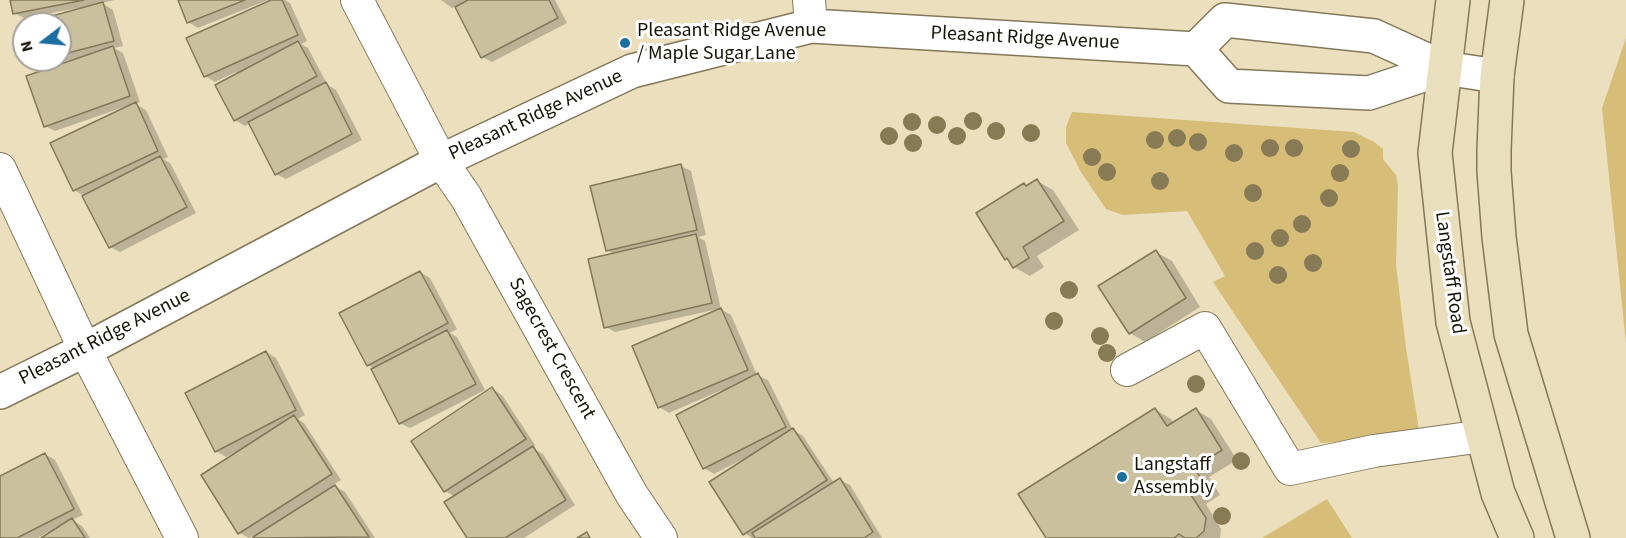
<!DOCTYPE html>
<html>
<head>
<meta charset="utf-8">
<style>
	body { margin:0 }
	#map { position:relative; width:1626px; height:538px; overflow:hidden; background:#ebdfbd; font-family:"Source Sans 3",sans-serif }
	canvas { display:block }
	.north { position:absolute; left:12px; top:12px; width:60px; height:60px; box-sizing:border-box; background:#fff; border:2px solid #a3a19c; border-radius:50%; rotate:254deg; font-size:16px; font-weight:700; line-height:24px; text-align:center; color:#181307 }
	.north::after { content:''; display:block; margin:auto; width:21px; height:27px; background:#1c6e9f; clip-path:polygon(50% 0,100% 100%,50% 72%,0 100%) }
</style>
</head>
<body>
<div id="map">
<canvas width="1626" height="538"></canvas>
<div class="north">N</div>
</div>
<script>
const ctx = document.querySelector('canvas').getContext('2d');
ctx.lineJoin = 'round';
function fill(path, color) {
  ctx.fillStyle = color;
  ctx.fill(path, 'evenodd');
}
function poly(rows) {
  const path = new Path2D();
  for (const r of rows) {
    path.moveTo(r[0], r[1]);
    for (let i = 2; i < r.length; i += 2) path.lineTo(r[i], r[i + 1]);
  }
  return path;
}
function strokePath(path, color, width, dash) {
  ctx.strokeStyle = color;
  ctx.lineWidth = width;
  ctx.lineCap = dash ? 'butt' : 'round';
  ctx.setLineDash(dash || []);
  ctx.stroke(path);
}
function label(font, color, halo, rows, align = 'center') {
  ctx.font = font + ' "Source Sans 3",sans-serif';
  ctx.lineWidth = 6;
  ctx.setLineDash([]);
  ctx.textBaseline = 'middle';
  ctx.strokeStyle = halo;
  ctx.fillStyle = color;
  for (const [text, x, y, turn = 0] of rows) {
    ctx.save();
    ctx.translate(x, y);
    ctx.rotate((+turn || 0) * Math.PI / 180);
    ctx.textAlign = isNaN(turn) ? turn : align;
    if (halo) ctx.strokeText(text, 0, 0);
    ctx.fillText(text, 0, 0);
    ctx.restore();
  }
}
fill(poly([
	[1626,38,1626,344,1602,108],
	[1072,112,1354,132,1374,142,1383,149,1383,159,1396,175,1398,186,1396,265,1406,348,1420,436,1321,443,1213,282,1225,276,1187,211,1123,215,1106,209,1081,172,1066,143,1066,127],
	[1327,499,1352,538,1262,538]
]), '#d6be79');
fill(poly([
	[12,0,115,0,102,3,113,10,123,46,114,48,123,53,140,102,135,104,146,110,168,157,163,159,170,163,196,213,120,252,110,247,84,196,74,190,125,109,124,107,55,131,45,126,71,62,70,60,40,68,30,62,30,60,60,60,60,24,28,24,79,10,78,8,24,18,14,13],
	[179,0,285,0,290,3,307,41,301,44,308,48,326,82,325,83,336,90,362,140,286,179,276,174,250,123,245,126,235,120,236,72,215,82,205,76,269,3,268,0,198,28,188,22],
	[441,0,555,0,567,23,492,62,482,57,456,6,452,8],
	[681,166,691,171,706,235,698,237,705,241,721,309,731,315,757,375,768,380,793,430,803,436,834,483,840,480,850,485,882,538,752,538,744,533,747,457,714,474,704,468,723,393,722,390,669,413,659,407,718,309,615,332,606,327,614,254,607,250],
	[1037,181,1053,190,1079,230,1037,256,1044,267,1030,276,1014,267,1006,259,1024,184,1028,187],
	[1156,252,1172,261,1200,307,1145,342,1130,333],
	[420,272,430,278,457,329,450,333,457,337,485,390,410,428,400,423,375,369,368,365],
	[266,352,276,358,305,415,298,419,304,423,341,480,333,485,345,492,375,538,255,538,253,536,249,538,240,533,236,454,235,452,226,457,216,451],
	[492,389,502,395,535,445,531,447,543,454,575,505,524,538,468,538,455,497,445,491,413,441],
	[1156,410,1171,419,1174,423,1196,410,1211,419,1237,460,1209,477,1220,495,1206,504,1221,529,1220,538,1048,538],
	[45,454,55,460,83,515,72,520,82,526,90,538,44,538,49,535,48,532,38,538,0,538,0,478]
]), '#0003');
const building = poly([
	[10,0,84,0,13,14,10,0],
	[178,0,245,0,187,23,178,0],
	[271,0,282,0,298,35,204,77,186,38,271,0],
	[468,0,549,0,558,18,481,58,455,7,468,0],
	[103,2,114,41,60,55,60,24,24,24,24,43,19,25,103,2],
	[298,41,317,76,234,121,215,85,298,41],
	[113,46,130,96,44,127,26,76,113,46],
	[326,82,352,134,275,175,248,122,326,82],
	[136,102,158,151,73,191,50,143,136,102],
	[160,156,187,207,109,248,82,196,160,156],
	[681,164,697,230,606,251,590,186,681,164],
	[1037,179,1064,221,1023,247,1029,258,1013,268,1007,258,1005,260,976,213,1024,183,1026,186,1037,179],
	[696,234,712,303,604,328,588,259,696,234],
	[1156,250,1186,298,1129,334,1098,286,1156,250],
	[420,271,448,323,367,366,339,313,420,271],
	[721,308,748,370,658,408,632,346,721,308],
	[447,330,476,384,399,424,371,369,447,330],
	[266,351,296,410,215,452,185,393,266,351],
	[758,373,786,427,703,469,676,415,758,373],
	[492,387,526,439,444,492,411,441,492,387],
	[1155,408,1167,426,1196,408,1222,450,1194,468,1206,486,1191,495,1206,518,1204,531,1196,538,1185,538,1179,534,1174,538,1046,538,1018,494,1155,408],
	[294,415,332,474,238,534,201,475,294,415],
	[793,428,827,480,743,535,709,482,793,428],
	[533,446,566,500,505,538,467,538,444,502,533,446],
	[45,453,74,509,17,538,0,538,0,476,45,453],
	[840,478,873,532,864,538,755,538,752,533,840,478],
	[335,485,369,537,253,538,253,537,335,485],
	[72,518,85,538,41,538,72,518],
	[587,532,590,538,577,538,587,532]
]);
fill(building, '#cbc09e');
strokePath(building, '#837859', 1.5);
const minor = poly([
	[357,0,441,161,466,197,632,495,661,538],
	[809,0,811,26],
	[0,169,85,350,182,538],
	[1127,370,1205,328,1290,469,1374,451,1483,436]
]);
const tertiary = poly([
	[1196,49,1225,20,1374,36,1444,68,1497,76],
	[0,392,85,350,441,161,632,71,811,26,1196,49,1229,86,1369,93,1444,68]
]);
const secondary = poly([
	[1453,0,1435,153,1453,322,1498,493,1517,538],
	[1507,0,1497,76,1494,150,1494,171,1499,237,1511,334,1573,538]
]);
strokePath(minor, '#837859', 34);
strokePath(tertiary, '#837859', 36);
strokePath(secondary, '#837859', 36);
strokePath(minor, '#fff', 32);
strokePath(tertiary, '#fff', 33);
strokePath(secondary, '#e9dfbc', 33);
ctx.fillStyle = '#877a55';
for (const [x, y] of [
	[973,121],
	[912,122],
	[937,125],
	[996,131],
	[1031,133],
	[889,136],
	[957,136],
	[1177,138],
	[1155,140],
	[1198,142],
	[913,143],
	[1270,148],
	[1294,148],
	[1351,149],
	[1234,153],
	[1092,157],
	[1107,172],
	[1340,173],
	[1160,181],
	[1253,193],
	[1329,198],
	[1302,224],
	[1280,238],
	[1255,251],
	[1313,263],
	[1278,275],
	[1069,290],
	[1054,321],
	[1100,336],
	[1107,353],
	[1196,384],
	[1241,461],
	[1222,516]
]) {
  ctx.beginPath();
  ctx.arc(x, y, 9, 0, 2 * Math.PI);
  ctx.fill();
}
for (const [x, y, r, color] of [
	[625,43,6,"#1c6e9f"],
	[1122,477,6,"#1c6e9f"]
]) {
  const dot = new Path2D();
  dot.arc(x, y, r, 0, 2 * Math.PI);
  ctx.fillStyle = color;
  ctx.fill(dot);
  strokePath(dot, '#fff', 2);
}
label('20px', '#181307', '#fff', [
	["Pleasant Ridge Avenue",637,32],
	["/ Maple Sugar Lane",637,55],
	["Langstaff",1134,466],
	["Assembly",1134,489]
], 'left');
label('20px', '#181307', '#fff', [
	["Pleasant Ridge Avenue",1025,39,3],
	["Pleasant Ridge Avenue",536,116,-25],
	["Langstaff Road",1449,273,82],
	["Pleasant Ridge Avenue",105,338,-27],
	["Sagecrest Crescent",551,349,61]
]);
</script>
</body>
</html>
